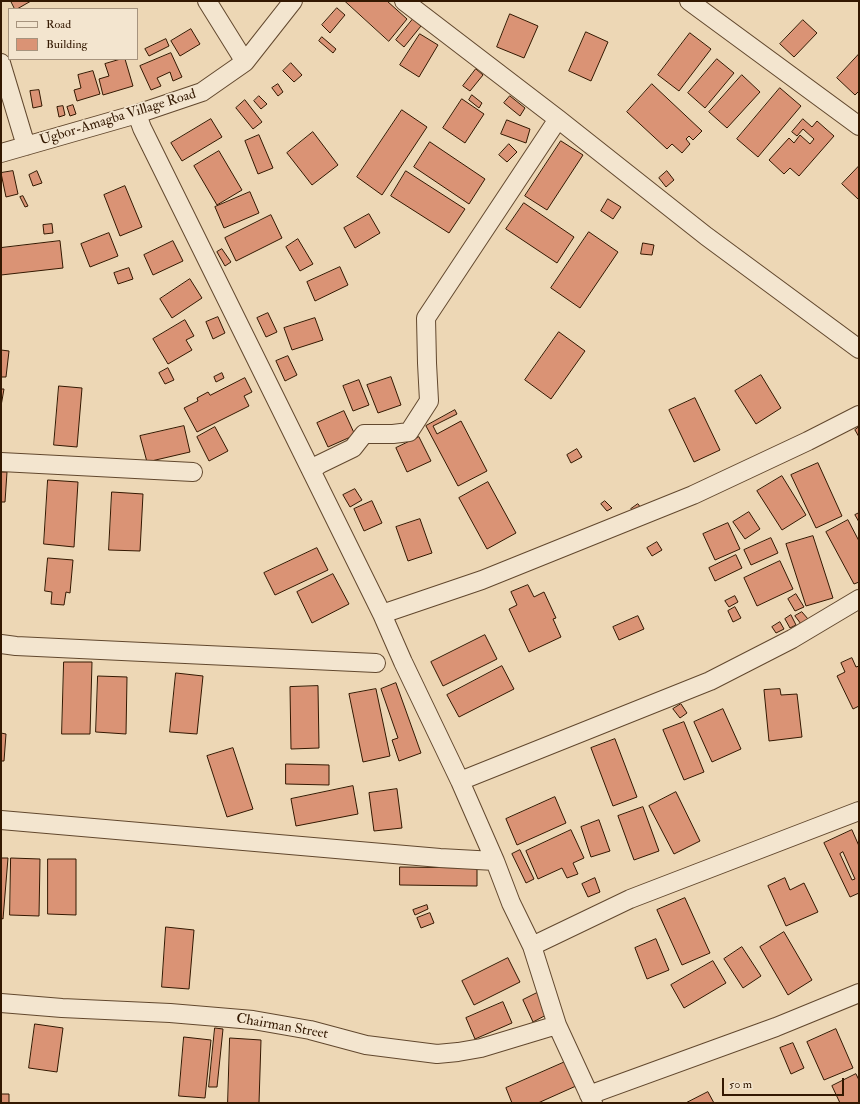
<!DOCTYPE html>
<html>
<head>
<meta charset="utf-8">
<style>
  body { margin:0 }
  #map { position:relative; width:860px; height:1104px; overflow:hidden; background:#edd7b5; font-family:"IM FELL Double Pica",serif }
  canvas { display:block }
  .frame { position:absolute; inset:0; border:2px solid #331801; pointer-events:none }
  .legend { position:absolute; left:8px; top:8px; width:130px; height:52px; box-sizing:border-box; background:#f3e5cf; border:1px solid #a6937d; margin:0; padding:5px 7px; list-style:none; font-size:12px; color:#331801 }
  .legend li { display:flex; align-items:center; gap:8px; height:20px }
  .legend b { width:20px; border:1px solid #a6937d }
  .scale { position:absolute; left:722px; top:1078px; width:122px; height:18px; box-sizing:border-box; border:2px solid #331801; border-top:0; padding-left:5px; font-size:12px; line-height:14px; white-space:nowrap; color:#331801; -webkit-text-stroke:3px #f3e5cf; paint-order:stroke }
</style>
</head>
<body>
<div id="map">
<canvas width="860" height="1104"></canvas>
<div class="frame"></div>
<ul class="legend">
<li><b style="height:5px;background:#f3e5cf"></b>Road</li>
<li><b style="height:11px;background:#da9375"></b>Building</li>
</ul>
<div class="scale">50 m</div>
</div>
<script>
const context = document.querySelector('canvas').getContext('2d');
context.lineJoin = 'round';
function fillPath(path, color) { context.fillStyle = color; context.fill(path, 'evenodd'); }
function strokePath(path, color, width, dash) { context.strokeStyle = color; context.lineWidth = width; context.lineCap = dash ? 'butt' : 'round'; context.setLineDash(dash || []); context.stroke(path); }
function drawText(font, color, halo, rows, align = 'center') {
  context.font = font + ' "IM FELL Double Pica",serif'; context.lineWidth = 3.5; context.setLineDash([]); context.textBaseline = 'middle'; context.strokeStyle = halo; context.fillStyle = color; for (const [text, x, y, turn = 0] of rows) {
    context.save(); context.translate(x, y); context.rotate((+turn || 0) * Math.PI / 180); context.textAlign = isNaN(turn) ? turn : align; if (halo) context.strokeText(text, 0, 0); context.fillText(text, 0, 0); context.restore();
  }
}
const building = new Path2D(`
  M11 1H31L17 9H15Z
  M345 1H387L407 19 389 41Z
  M337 8 345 15 330 33 322 25Z
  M510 14 538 26 524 58 497 47Z
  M413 19 421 26 404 47 396 40Z
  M803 20 817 33 794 57 780 44Z
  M191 29 200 44 180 56 171 41Z
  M586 32 608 42 591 81 569 71Z
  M690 33 711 49 679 91 658 75Z
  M420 34 438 45 419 77 400 65Z
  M322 37 336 49 333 53 319 41Z
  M166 39 169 46 149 56 145 49Z
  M171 53 182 77 173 81 170 72 157 78 161 86 151 90 140 66Z
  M859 54V91L855 95 837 78Z
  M121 59H125L133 86 103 95 99 79 109 76 105 64Z
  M717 59 734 73 705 108 688 93Z
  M291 63 302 75 294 82 283 71Z
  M476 69 483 75 470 91 463 86Z
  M93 71 100 94 77 101 74 90 81 88 78 75Z
  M742 75 760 92 727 128 709 112Z
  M278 84 283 92 278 96 272 88Z
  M652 84 702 131 693 140 689 136 686 139 690 144 682 153 672 144 667 149 627 112Z
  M780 88 801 106 758 157 737 139Z
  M39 90 42 106 33 108 30 91Z
  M472 95 482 103 479 108 469 100Z
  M259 96 267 104 261 109 254 101Z
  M510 96 525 108 520 116 504 103Z
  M462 99 484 114 465 143 443 128Z
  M245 100 262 122 253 129 236 108Z
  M73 105 76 114 70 116 67 107Z
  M63 106 65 115 59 117 57 107Z
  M402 110 427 127 382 195 357 177Z
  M211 119 222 137 182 161 171 143Z
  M803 119 812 127 817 121 834 136 799 176 790 168 784 174 769 160 789 138 794 143 800 135 810 144 814 139 803 129 797 136 792 132Z
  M507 120 530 129 526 143 501 134Z
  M313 132 338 165 312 185 287 153Z
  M259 135 273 168 258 174 245 141Z
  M561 141 583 155 547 210 525 196Z
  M430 142 485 179 469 204 414 167Z
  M509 144 517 152 507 162 499 155Z
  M219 151 242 190 217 205 194 166Z
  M859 166V198L858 199 842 184Z
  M13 171 18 194 6 197 1 173Z
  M37 171 42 183 33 186 29 175Z
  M406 171 465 209 449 233 391 196Z
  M667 171 674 180 666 187 659 178Z
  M125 186 142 227 120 236 104 195Z
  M250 192 259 213 224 228 215 207Z
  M23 196 28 206 25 207 20 197Z
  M608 199 621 207 613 219 601 211Z
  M524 203 574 237 557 263 506 229Z
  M369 214 380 233 355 248 344 228Z
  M271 215 282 238 236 261 225 238Z
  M52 224 53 233 44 234 43 225Z
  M589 232 618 252 580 308 551 288Z
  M109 233 118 256 90 267 81 244Z
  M298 239 313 264 300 271 286 247Z
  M60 241 63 268 1 275V248Z
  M173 241 183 261 153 275 144 255Z
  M643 243 654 245 652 255 641 254Z
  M222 249 231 262 225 266 217 252Z
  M340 267 348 285 315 301 307 282Z
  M129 268 133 279 118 284 114 273Z
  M190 279 202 298 172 318 160 299Z
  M268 313 277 332 266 337 257 318Z
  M218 317 225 333 213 339 206 322Z
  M315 318 323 340 292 350 284 328Z
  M185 320 194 336 186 340 192 350 168 364 153 339Z
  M559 332 585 351 551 399 525 380Z
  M1 350 9 351 6 377H1Z
  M288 356 297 375 285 381 276 361Z
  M168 368 174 380 165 384 159 373Z
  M222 373 224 378 216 382 214 377Z
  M761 375 781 408 756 424 735 391Z
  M391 377 401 405 378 413 367 385Z
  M245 378 252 392 244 396 249 406 197 432 184 408 198 401 197 398 208 392 210 395Z
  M359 380 369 405 353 411 343 386Z
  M59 386 82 388 77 447 54 445Z
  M1 389H4L1 406Z
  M695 398 720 450 694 462 669 410Z
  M455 410 457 414 433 426 437 434 461 421 487 471 458 486 426 426Z
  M344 411 355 435 328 447 317 423Z
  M184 426 190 452 147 462 140 436Z
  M215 427 228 451 209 461 197 437Z
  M859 427V437L855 430Z
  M419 437 431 461 407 472 396 448Z
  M577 449 582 457 571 463 567 455Z
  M818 463 842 516 816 528 791 475Z
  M1 472H7L5 502H1Z
  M782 476 806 515 782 530 757 491Z
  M48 480 78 482 74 547 44 544Z
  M488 482 516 533 487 549 459 498Z
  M355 489 362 500 350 507 343 495Z
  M112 492 143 494 140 551 109 550Z
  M372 501 382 523 364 531 354 509Z
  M605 501 612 508 607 511 601 504Z
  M638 504 641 508 634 513 631 509Z
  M749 512 760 529 745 539 733 522Z
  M859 513V522L855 515Z
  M420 519 432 553 408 561 396 527Z
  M848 520 859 541V582L854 584 826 532Z
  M728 523 740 549 715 560 703 534Z
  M813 536 833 598 806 606 786 544Z
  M771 538 778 553 751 565 744 550Z
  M657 542 662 550 652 556 647 548Z
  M317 548 328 570 275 595 264 573Z
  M736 555 742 568 715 581 709 568Z
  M48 558 73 560 70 593 66 592 64 605 51 604 52 592 45 591Z
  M780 561 793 589 757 606 744 578Z
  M333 574 349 604 312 623 297 592Z
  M528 585 534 597 544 592 556 618 553 619 561 637 529 652 509 609 517 605 511 592Z
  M796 594 804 607 795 611 788 599Z
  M735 596 738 602 729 607 725 601Z
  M735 607 741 618 733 622 728 611Z
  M802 612 808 619 801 624 795 616Z
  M791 615 796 625 790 628 785 619Z
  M638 616 644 629 619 640 613 627Z
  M780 622 784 629 776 633 772 627Z
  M485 635 497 659 443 686 431 662Z
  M852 658 856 667 859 666V706L853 709 837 676 845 672 841 663Z
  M64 662H92L90 734H62Z
  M502 666 514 689 459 717 447 695Z
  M176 673 203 676 197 734 170 732Z
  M98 676 127 677 126 734 96 732Z
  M396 683 421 753 399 761 392 740 398 738 381 689Z
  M318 686 319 748 291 749 290 687Z
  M376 689 390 756 363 762 349 694Z
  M780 689 781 695 797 694 802 737 769 741 764 690Z
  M681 704 687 713 680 718 673 709Z
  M723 709 741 749 712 762 694 722Z
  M684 722 704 772 684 780 663 730Z
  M1 733 6 734 4 761H1Z
  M615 739 637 797 613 806 591 748Z
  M233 748 253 809 227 817 207 756Z
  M286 764 329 765V785L286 784Z
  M353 786 358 814 296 826 291 799Z
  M397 789 402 828 374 831 369 793Z
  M676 792 700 841 674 854 649 806Z
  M555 797 566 823 517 845 506 819Z
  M643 807 659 851 634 860 618 816Z
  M599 820 610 851 591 857 581 827Z
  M571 830 584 858 573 863 578 874 567 878 562 868 538 879 526 851Z
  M852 830 859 846V893L850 897 824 843Z
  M520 850 534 879 526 883 512 854Z
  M843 852 855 879 852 880 840 854Z
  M1 858H8L3 919 1 918Z
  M11 858 40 859 39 916 10 915Z
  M48 859H76V915L48 914Z
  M400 867 477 868V886L400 885Z
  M595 878 600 892 588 897 582 884Z
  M785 878 790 890 804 883 818 912 786 926 768 886Z
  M685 898 710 953 682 965 657 910Z
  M427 905 428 909 415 915 413 910Z
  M430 913 434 923 421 928 417 918Z
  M166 927 194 930 189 989 162 987Z
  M784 932 812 980 788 995 760 947Z
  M656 939 669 970 647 979 635 948Z
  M742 947 761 976 743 988 724 959Z
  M508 958 520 982 474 1005 462 981Z
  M713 961 726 983 684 1008 671 985Z
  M539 992 550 1013 533 1022 523 1000Z
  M503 1002 512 1023 475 1039 466 1018Z
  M35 1024 63 1028 57 1072 29 1068Z
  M215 1028 223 1029 217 1087H209Z
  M836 1029 853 1068 824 1080 807 1042Z
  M184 1037 211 1040 205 1098 179 1096Z
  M230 1038 261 1040 259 1103H228Z
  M793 1043 804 1068 791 1074 780 1048Z
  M565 1062 576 1086 538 1103H512L506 1088Z
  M856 1074 859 1080V1103H840L832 1086Z
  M708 1092 714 1103H686Z
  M1 1094H9V1103H1Z`);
fillPath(building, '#da9375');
strokePath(building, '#331801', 1);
const minor = new Path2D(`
  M207 1 245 62
  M404 1 558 119 706 236 859 349
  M689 1 859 126
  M1 63 26 146
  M137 114 142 128 382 614 403 662 460 781 495 861 511 903 532 946 557 1025 593 1103
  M1 153 137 114 202 92 245 62 293 1
  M1 462 193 472
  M311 470 320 464 353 448 364 434H393L409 432 429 401 427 363 426 318 558 119
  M382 614 482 580 693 495 808 441 859 415
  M1 644 16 646 376 663
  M460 781 710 681 792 639 859 599
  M1 820 440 858 495 861
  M532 946 630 899 859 811
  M1 1003 62 1008 170 1013 253 1020 310 1030 366 1045 437 1054 458 1052 481 1048 557 1025
  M589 1095 776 1027 859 993`);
strokePath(minor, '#62482e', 20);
strokePath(minor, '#f3e5cf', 18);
drawText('14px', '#331801', '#f3e5cf', [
  ["Ugbor-Amagba Village Road",118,118,-17],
  ["Chairman Street",282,1027,10]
]);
</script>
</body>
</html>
